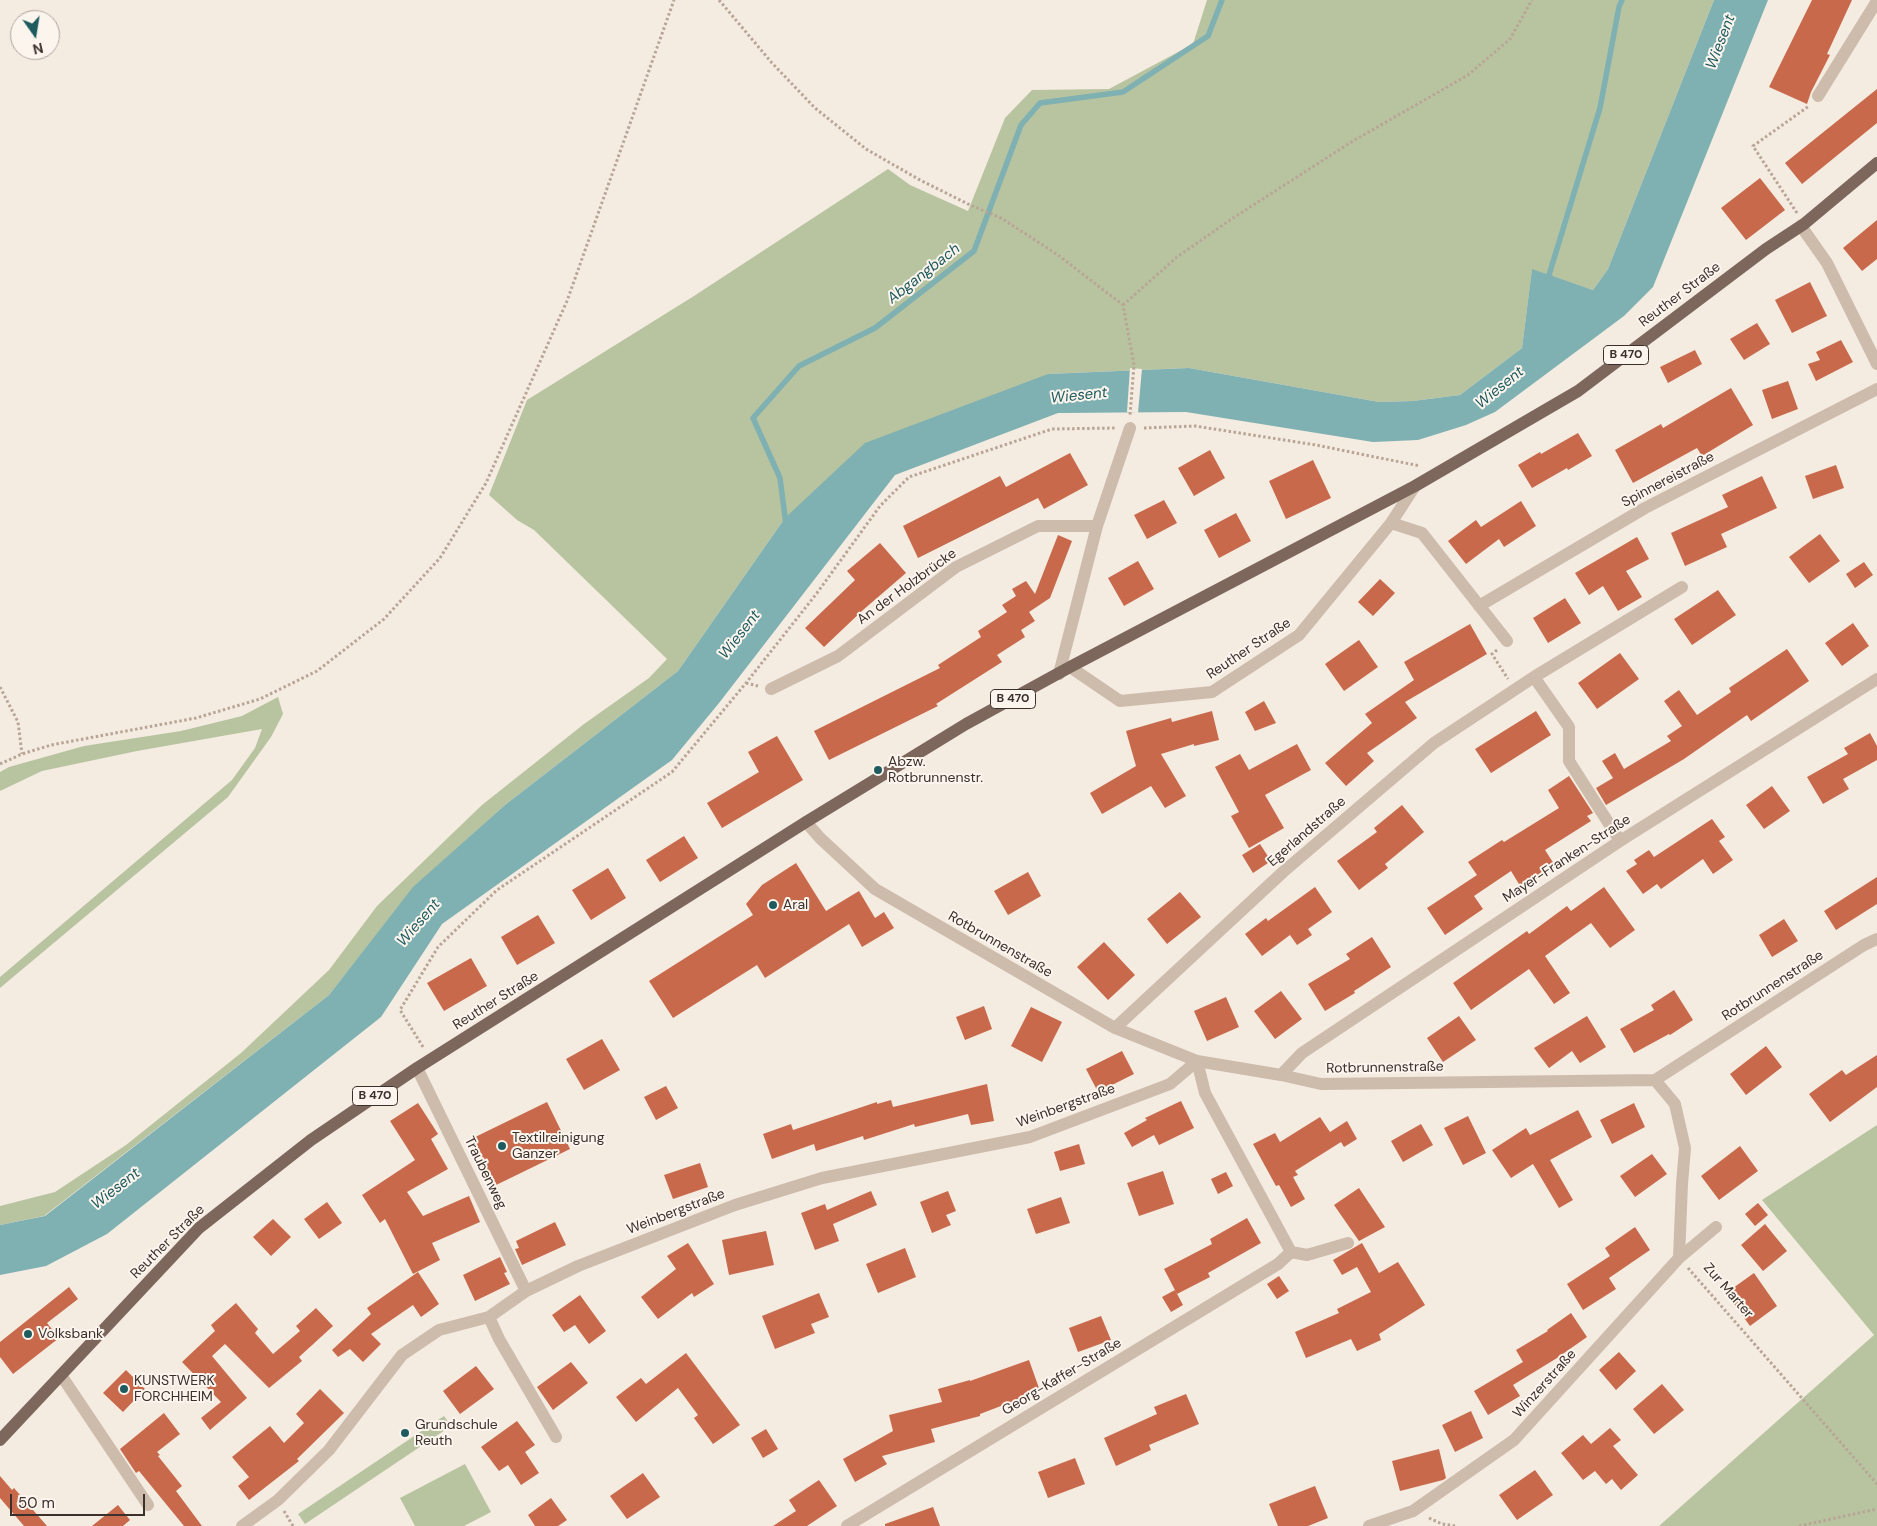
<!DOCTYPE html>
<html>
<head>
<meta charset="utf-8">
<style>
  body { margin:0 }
  #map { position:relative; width:1877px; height:1526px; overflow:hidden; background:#f4ebe1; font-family:"DM Sans",sans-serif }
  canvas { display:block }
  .north { position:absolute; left:10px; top:10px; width:50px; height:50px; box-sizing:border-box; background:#fbf5ee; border:1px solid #aea6a0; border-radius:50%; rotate:167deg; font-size:14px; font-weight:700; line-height:20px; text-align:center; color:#3b302b }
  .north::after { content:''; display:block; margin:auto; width:18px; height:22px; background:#1f5a5e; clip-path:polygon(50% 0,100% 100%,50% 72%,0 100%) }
  .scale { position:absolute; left:10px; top:1494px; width:135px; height:22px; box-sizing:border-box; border:2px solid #3b302b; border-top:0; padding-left:6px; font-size:15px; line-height:18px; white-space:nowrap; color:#3b302b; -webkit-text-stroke:4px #fbf5ee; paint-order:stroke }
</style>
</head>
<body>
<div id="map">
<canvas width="1877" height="1526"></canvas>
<div class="north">N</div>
<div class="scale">50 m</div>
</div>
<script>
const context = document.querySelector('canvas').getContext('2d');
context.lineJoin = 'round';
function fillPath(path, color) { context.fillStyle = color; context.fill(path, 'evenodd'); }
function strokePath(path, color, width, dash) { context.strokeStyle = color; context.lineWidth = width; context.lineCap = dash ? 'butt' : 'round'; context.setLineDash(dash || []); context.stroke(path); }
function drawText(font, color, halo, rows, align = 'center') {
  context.font = font + ' "DM Sans",sans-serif'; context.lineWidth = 4; context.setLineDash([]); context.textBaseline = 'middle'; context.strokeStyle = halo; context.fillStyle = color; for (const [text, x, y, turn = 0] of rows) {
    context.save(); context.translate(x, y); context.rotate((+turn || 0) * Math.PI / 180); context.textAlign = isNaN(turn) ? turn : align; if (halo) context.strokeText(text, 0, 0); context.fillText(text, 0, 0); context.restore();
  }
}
fillPath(new Path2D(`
  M1207 0H1714L1608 269 1593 290 1532 270 1522 348 1460 395 1413 401 1379 402 1189 368 1048 374 785 518 678 671 505 805 414 887 329 995 44 1216 0 1225V1206L55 1192 126 1145 241 1053 329 970 377 906 482 805 584 724 649 678 667 659 534 530 517 520 489 495 527 400 694 296 888 169 910 185 968 211 1005 118 1032 90 1109 89 1193 44Z
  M278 697 283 714 271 737 228 797 0 988V977L232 780 255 748 262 729 137 751 42 771 0 791V772L9 767 84 746 181 731 242 716Z
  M1877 1125V1526H1659L1874 1335 1762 1200Z
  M444 1416 451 1426 305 1524 298 1514Z
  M465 1464 491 1512 464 1526H415L400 1498Z`), '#b8c4a0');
fillPath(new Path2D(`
  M1714 0H1768L1653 287 1624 316 1495 412 1466 425 1418 440 1373 442 1186 412 1058 413 895 475 719 703 672 760 442 924 381 1017 107 1234 46 1266 0 1275V1225L45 1216 329 995 413 887 505 805 678 671 785 518 865 443 1048 374 1189 368 1379 402 1413 401 1460 395 1522 348 1532 269 1593 290 1608 269Z`), '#7fb0b2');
fillPath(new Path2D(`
  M1130 368 1142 369 1138 413 1127 412Z`), '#f4ebe1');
strokePath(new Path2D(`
  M1553 281 1549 275 1600 108 1619 7 1622 0
  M786 525 780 478 753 418 799 366 875 328 974 251 1021 125 1040 103 1123 92 1208 36 1222 0`), '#7fb0b2', 5.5);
fillPath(new Path2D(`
  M1812 0H1852L1827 54 1830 55 1811 92 1807 104 1769 87Z
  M1877 89V123L1802 184 1785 163Z
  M1760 178 1785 210 1746 240 1721 208Z
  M1877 220V259L1862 271 1843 248Z
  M1810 282 1827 316 1792 333 1775 300Z
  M1757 323 1770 344 1744 360 1730 339Z
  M1841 340 1853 362 1816 381 1808 364 1820 360 1816 352Z
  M1695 350 1702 364 1668 383 1660 367Z
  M1788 381 1798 409 1772 419 1762 390Z
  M1731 388 1753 425 1702 456 1697 448 1633 483 1615 450 1661 424 1663 428Z
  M1578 433 1592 456 1568 470 1567 468 1532 488 1518 465 1540 452 1541 454Z
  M1210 450 1225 478 1194 496 1178 468Z
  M1070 453 1088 485 1044 509 1038 498 918 558 903 526 1000 476 1006 487Z
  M1313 460 1331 498 1286 519 1269 481Z
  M1836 465 1844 488 1813 499 1805 476Z
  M1762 476 1777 508 1721 534 1727 547 1685 566 1671 533 1728 507 1722 495Z
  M1164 500 1177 523 1147 539 1134 515Z
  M1521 501 1536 526 1504 547 1499 539 1466 564 1448 541 1476 520 1481 527Z
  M1236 513 1251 541 1219 558 1204 530Z
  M1820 534 1840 561 1809 583 1789 557Z
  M1058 535 1072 541 1050 598 1029 612 1035 621 1021 630 1025 637 997 655 1002 662 936 704 938 706 829 760 814 731 940 668 938 665 981 637 978 631 1007 612 1002 605 1016 596 1012 589 1026 581 1035 594Z
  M1637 537 1649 559 1626 571 1642 597 1618 611 1603 586 1589 595 1575 573Z
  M880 543 906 573 863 610 824 647 805 628 855 580 847 571Z
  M1138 561 1154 589 1124 606 1108 578Z
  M1864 562 1873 575 1855 588 1846 574Z
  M1380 579 1395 593 1373 616 1358 602Z
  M1718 590 1736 615 1692 645 1674 619Z
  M1565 598 1581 623 1548 643 1533 618Z
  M1853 623 1869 646 1842 666 1825 643Z
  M1470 624 1487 654 1405 702 1417 718 1367 753 1374 761 1346 786 1325 763 1372 723 1365 714 1414 680 1404 662Z
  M1359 640 1378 667 1344 691 1325 664Z
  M1787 649 1809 681 1751 721 1747 715 1684 759 1606 805 1596 788 1613 778 1602 761 1615 753 1624 769 1671 741 1667 736 1682 726 1664 701 1679 690 1697 715 1731 692 1729 688Z
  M1620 653 1639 679 1597 709 1578 683Z
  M1264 701 1276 723 1255 731 1245 712Z
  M1212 711 1219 740 1194 746V744L1161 754 1186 796 1165 808 1151 786 1102 814 1090 793 1136 766 1126 731 1171 718 1172 722Z
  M1536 711 1551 735 1491 773 1475 749Z
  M1870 733 1877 746V760L1843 779 1849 789 1823 804 1807 777 1848 754 1844 748Z
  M777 736 803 780 722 828 707 803 759 772 748 752Z
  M1297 744 1311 770 1265 795 1284 828 1249 848 1231 816 1239 812 1215 767 1240 754 1249 770Z
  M1569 776 1593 813 1587 816 1591 821 1545 850 1556 867 1522 889 1511 871 1474 896 1483 909 1445 935 1427 908 1477 875 1468 862 1502 840 1504 842 1559 808 1548 790Z
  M1772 786 1790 811 1764 829 1746 805Z
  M1402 805 1424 832 1385 864 1388 868 1359 890 1337 861 1377 832 1374 828Z
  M1712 819 1725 837 1719 841 1733 860 1713 874 1703 859 1661 889 1657 884 1643 894 1626 871 1637 864 1634 860 1649 850 1654 857Z
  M684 836 698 858 660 882 646 860Z
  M1260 844 1271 861 1253 873 1242 855Z
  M796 863 826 911 859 891 875 918 884 912 894 928 862 947 849 924 765 978 757 965 673 1018 649 981 753 915 746 904 762 885Z
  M608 868 626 898 591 920 572 890Z
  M1028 872 1041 896 1008 915 994 891Z
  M1877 877V904L1836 930 1824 911Z
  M1315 887 1332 912 1308 929 1312 935 1297 945 1290 935 1262 956 1245 934 1266 918 1268 921Z
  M1604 887 1635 930 1610 948 1591 923 1545 956 1570 993 1554 1004 1529 969 1471 1010 1453 983 1527 931 1529 934 1567 906 1571 911Z
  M1180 892 1201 917 1167 944 1147 919Z
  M538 915 555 943 517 965 501 937Z
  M1784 919 1798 941 1772 957 1759 935Z
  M1372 937 1391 967 1354 991 1355 993 1325 1011 1308 984 1350 959 1346 954Z
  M1104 942 1135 975 1108 1000 1077 967Z
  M471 958 487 986 444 1011 427 983Z
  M1674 990 1693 1020 1670 1035 1669 1034 1634 1053 1620 1029 1654 1010 1651 1005Z
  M1281 991 1302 1019 1275 1039 1254 1011Z
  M1226 997 1239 1027 1207 1041 1194 1011Z
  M984 1006 992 1029 965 1040 956 1017Z
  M1031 1007 1062 1022 1042 1062 1011 1046Z
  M1459 1016 1476 1040 1443 1062 1427 1038Z
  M1587 1016 1606 1047 1580 1063 1572 1051 1549 1068 1534 1048Z
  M602 1039 620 1070 584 1090 566 1059Z
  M1766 1046 1782 1067 1746 1095 1730 1074Z
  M1122 1051 1134 1074 1098 1092 1086 1069Z
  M1877 1055V1087L1830 1122 1809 1094 1842 1070 1846 1075Z
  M987 1084 994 1121 971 1125 968 1114 915 1127 914 1124 864 1140 863 1136 816 1151 814 1144 772 1159 763 1134 791 1124 793 1130 877 1102V1104L891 1100 893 1107Z
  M666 1086 678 1108 656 1120 644 1097Z
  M1181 1101 1194 1128 1159 1145 1154 1135 1132 1147 1124 1133 1147 1120 1145 1118Z
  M547 1102 570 1149 492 1187 469 1140Z
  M418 1103 438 1134 431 1139 448 1169 407 1192 423 1216 469 1196 480 1222 432 1243 440 1260 413 1274 385 1219 380 1223 362 1195 415 1160 390 1121Z
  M1634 1103 1645 1127 1612 1144 1600 1120Z
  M1578 1110 1592 1137 1550 1160 1573 1200 1559 1208 1533 1164 1511 1178 1492 1150 1526 1128 1530 1135Z
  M1468 1116 1486 1153 1463 1165 1444 1128Z
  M1320 1117 1330 1132 1347 1121 1357 1139 1344 1147 1341 1142 1295 1171 1298 1175 1293 1177 1305 1199 1291 1207 1279 1185 1276 1186 1253 1144 1275 1133 1280 1142Z
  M1421 1124 1433 1145 1403 1162 1391 1141Z
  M1079 1144 1085 1164 1060 1171 1054 1152Z
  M1740 1146 1758 1171 1719 1200 1701 1176Z
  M1652 1154 1667 1174 1635 1197 1620 1176Z
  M700 1163 708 1187 673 1199 664 1175Z
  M1163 1171 1174 1204 1139 1216 1127 1183Z
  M1226 1172 1233 1186 1218 1194 1211 1179Z
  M1359 1188 1385 1227 1359 1241 1334 1205Z
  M871 1191 877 1205 833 1224 839 1241 815 1250 801 1213 825 1204 827 1210Z
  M948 1191 956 1211 946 1215 951 1225 932 1233 920 1202Z
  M1061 1197 1070 1223 1036 1234 1027 1209Z
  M327 1202 342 1223 319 1239 304 1219Z
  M1758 1203 1768 1215 1755 1226 1745 1214Z
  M1247 1218 1261 1243 1208 1273 1210 1277 1177 1294 1164 1269 1212 1244 1210 1239Z
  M273 1219 291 1237 271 1256 253 1237Z
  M555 1222 566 1245 522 1265 515 1249 519 1248 516 1241Z
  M1765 1224 1787 1251 1763 1271 1741 1245Z
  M1635 1227 1650 1250 1609 1278 1616 1289 1583 1310 1567 1284 1610 1256 1605 1248Z
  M766 1231 774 1265 729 1275 722 1240Z
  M688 1243 714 1284 694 1297 692 1293 658 1319 641 1297 676 1269 667 1256Z
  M1362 1243 1379 1273 1398 1262 1425 1305 1379 1334 1381 1340 1357 1351 1351 1339 1306 1358 1295 1332 1339 1313 1337 1309 1371 1292 1357 1267 1342 1275 1333 1260Z
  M905 1248 916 1277 878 1293 866 1264Z
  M500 1257 507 1272 504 1273 510 1284 475 1301 463 1275Z
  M418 1272 439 1304 421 1317 413 1305 371 1334 381 1344 363 1362 350 1349 338 1357 332 1350 371 1314 367 1308Z
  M1754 1273 1777 1306 1750 1326 1726 1293Z
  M1279 1276 1289 1291 1277 1299 1267 1284Z
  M69 1287 78 1299 47 1323 59 1338 13 1374 0 1357V1342Z
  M1175 1290 1183 1305 1171 1312 1162 1297Z
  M819 1293 829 1317 811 1324 815 1333 775 1349 762 1316Z
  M580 1295 606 1331 589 1344 575 1325 564 1332 552 1315Z
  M236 1303 258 1329 255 1333 273 1354 300 1331 296 1326 316 1308 333 1326 299 1357 302 1361 269 1388 225 1344 212 1356 247 1398 210 1430 201 1418 221 1402 182 1362 215 1331 211 1325Z
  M1571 1313 1587 1337 1557 1358 1513 1385 1520 1396 1488 1415 1474 1391 1523 1362 1516 1350 1548 1331 1547 1330Z
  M1101 1316 1111 1340 1078 1352 1069 1328Z
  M1619 1352 1636 1371 1616 1390 1599 1370Z
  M686 1353 740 1425 713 1444 694 1418 698 1415 678 1388 636 1422 616 1397 641 1378 646 1384Z
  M1029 1360 1040 1391 980 1414V1416L931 1429 935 1442 882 1456 887 1464 855 1482 843 1459 893 1431 889 1415 942 1402 938 1389 970 1380V1381Z
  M571 1362 588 1383 553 1410 537 1387Z
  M476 1366 494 1389 460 1414 443 1391Z
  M126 1370 145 1389 123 1412 103 1393Z
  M1662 1384 1684 1410 1654 1434 1633 1409Z
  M320 1389 344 1413 297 1459 299 1461 249 1500 238 1486 249 1477 232 1457 270 1426 284 1443 304 1423 296 1414Z
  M1186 1394 1199 1424 1149 1445 1151 1450 1116 1466 1104 1438 1157 1414 1154 1407Z
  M1471 1411 1483 1438 1455 1452 1442 1425Z
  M164 1413 180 1434 157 1452 160 1455 158 1456 182 1486 176 1491 202 1526H184L139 1471 136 1473 120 1449Z
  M517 1421 535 1445 525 1452 539 1473 521 1485 508 1465 499 1471 481 1447Z
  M1610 1428 1621 1440 1613 1446 1638 1475 1621 1490 1612 1479 1606 1484 1595 1471 1583 1480 1561 1453 1583 1435 1591 1444Z
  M766 1429 778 1449 763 1458 751 1438Z
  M1439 1449 1446 1478 1443 1480 1400 1491 1392 1461Z
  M1075 1458 1085 1484 1048 1498 1038 1472Z
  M1535 1470 1553 1495 1517 1520 1499 1495Z
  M643 1473 660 1497 627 1519 610 1496Z
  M0 1476 12 1490 14 1488 47 1526H24L0 1498Z
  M819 1480 837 1506 807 1526H773L796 1511 789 1500Z
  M1315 1486 1328 1518 1308 1526H1278L1269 1504Z
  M551 1498 567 1520 558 1526H535L528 1515Z
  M118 1505 130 1520 123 1526H92Z
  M933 1507 940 1526H885V1524Z`), '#c8694b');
strokePath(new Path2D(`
  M719 0 772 63 815 108 866 149 920 180 970 205 1001 218 1058 255 1123 305 1134 365 1130 415
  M1797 213 1753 146 1809 106
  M1123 305 1177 257 1233 218 1353 141 1468 75 1510 39 1532 0
  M1144 428 1195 426 1316 445 1420 466
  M1497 650 1492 654 1508 679
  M746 683 758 686
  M0 687 18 722 22 754
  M0 764 22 754 51 745 196 718 260 699 317 671 384 619 440 558 486 483 567 301 674 0
  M423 1047 400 1010 438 947 497 890 672 772 746 683 817 593 880 506 909 477 1052 429 1116 428
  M1688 1268 1877 1484
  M284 1511 293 1526
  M1429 1518 1442 1524 1456 1526
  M1799 1526 1877 1509`), '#b9a596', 3, [2.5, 2.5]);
strokePath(new Path2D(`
  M1818 96 1877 1
  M1801 226 1827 263 1877 364
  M1391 523 1422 533 1507 641
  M1479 606 1645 508 1877 389
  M1070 667 1120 701 1212 692 1299 635 1391 523 1415 486
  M1059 674 1097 526 1130 428
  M1534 677 1569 727V761L1620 841
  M771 689 838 656 956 567 1038 526H1097
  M806 822 820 838 875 889 1115 1028 1197 1061 1281 1075 1321 1084 1655 1080 1864 945 1877 939
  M1115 1028 1283 872 1434 743 1534 677 1682 587
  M417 1068 526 1291
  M1281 1075 1302 1053 1620 841 1877 679
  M1655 1080 1675 1104 1685 1148 1682 1184 1679 1258
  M1291 1252 1307 1255 1348 1243
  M489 1317 499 1339 556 1437
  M61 1375 148 1505
  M242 1526 278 1500 329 1450 402 1355 439 1330 489 1317 526 1291 578 1266 735 1205 822 1178 1030 1137 1170 1084 1197 1061 1205 1093 1291 1252 1278 1264 847 1526
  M1369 1526 1413 1511 1514 1440 1679 1258 1716 1227`), '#cdbbac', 12);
strokePath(new Path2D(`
  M0 1440 199 1228 311 1140 417 1068 806 822 966 724 1070 667 1415 486 1578 391 1766 249 1804 224 1877 163`), '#7d675c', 12);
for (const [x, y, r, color] of [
  [878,770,5,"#1f5a5e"],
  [773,905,5,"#1f5a5e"],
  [502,1146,5,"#1f5a5e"],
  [28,1334,5,"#1f5a5e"],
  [124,1389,5,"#1f5a5e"],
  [405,1433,5,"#1f5a5e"]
]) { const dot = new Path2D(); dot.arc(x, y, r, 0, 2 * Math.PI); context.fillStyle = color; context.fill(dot); strokePath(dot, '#fbf5ee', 2); }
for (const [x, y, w] of [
  [1626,355,45],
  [1013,699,45],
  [375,1096,45]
]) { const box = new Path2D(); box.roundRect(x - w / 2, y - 9.5, w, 19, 4); context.fillStyle = '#fbf5ee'; context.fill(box); strokePath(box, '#3b302b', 1); }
drawText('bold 12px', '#3b302b', null, [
  ["B 470",1626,355],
  ["B 470",1013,699],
  ["B 470",375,1096]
]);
drawText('14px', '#3b302b', '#fbf5ee', [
  ["Reuther Straße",1680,295,-37],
  ["Spinnereistraße",1668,480,-28],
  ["An der Holzbrücke",907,587,-36],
  ["Reuther Straße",1249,649,-34],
  ["Egerlandstraße",1307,832,-41],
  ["Mayer-Franken-Straße",1567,859,-33],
  ["Rotbrunnenstraße",1000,945,30],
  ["Rotbrunnenstraße",1773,986,-33],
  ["Reuther Straße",496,1001,-32],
  ["Rotbrunnenstraße",1385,1068,-1],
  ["Weinbergstraße",1066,1106,-20],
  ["Traubenweg",485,1173,64],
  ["Weinbergstraße",676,1212,-21],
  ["Reuther Straße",168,1242,-45],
  ["Zur Marter",1728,1291,49],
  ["Georg-Kaffer-Straße",1062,1377,-31],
  ["Winzerstraße",1545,1384,-48]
]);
drawText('14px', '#3b302b', '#fbf5ee', [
  ["Abzw.",888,762],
  ["Rotbrunnenstr.",888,778],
  ["Aral",783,905],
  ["Textilreinigung",512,1138],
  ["Ganzer",512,1154],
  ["Volksbank",38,1334],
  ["KUNSTWERK",134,1381],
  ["FORCHHEIM",134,1397],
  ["Grundschule",415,1425],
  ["Reuth",415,1441]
], 'left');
drawText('italic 15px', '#1f5a5e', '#fbf5ee', [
  ["Wiesent",1721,42,-69],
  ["Abgangbach",924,274,-38],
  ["Wiesent",1500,388,-39],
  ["Wiesent",1079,396,-6],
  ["Wiesent",740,635,-52],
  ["Wiesent",419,923,-49],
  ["Wiesent",116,1189,-38]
]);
</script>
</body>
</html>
